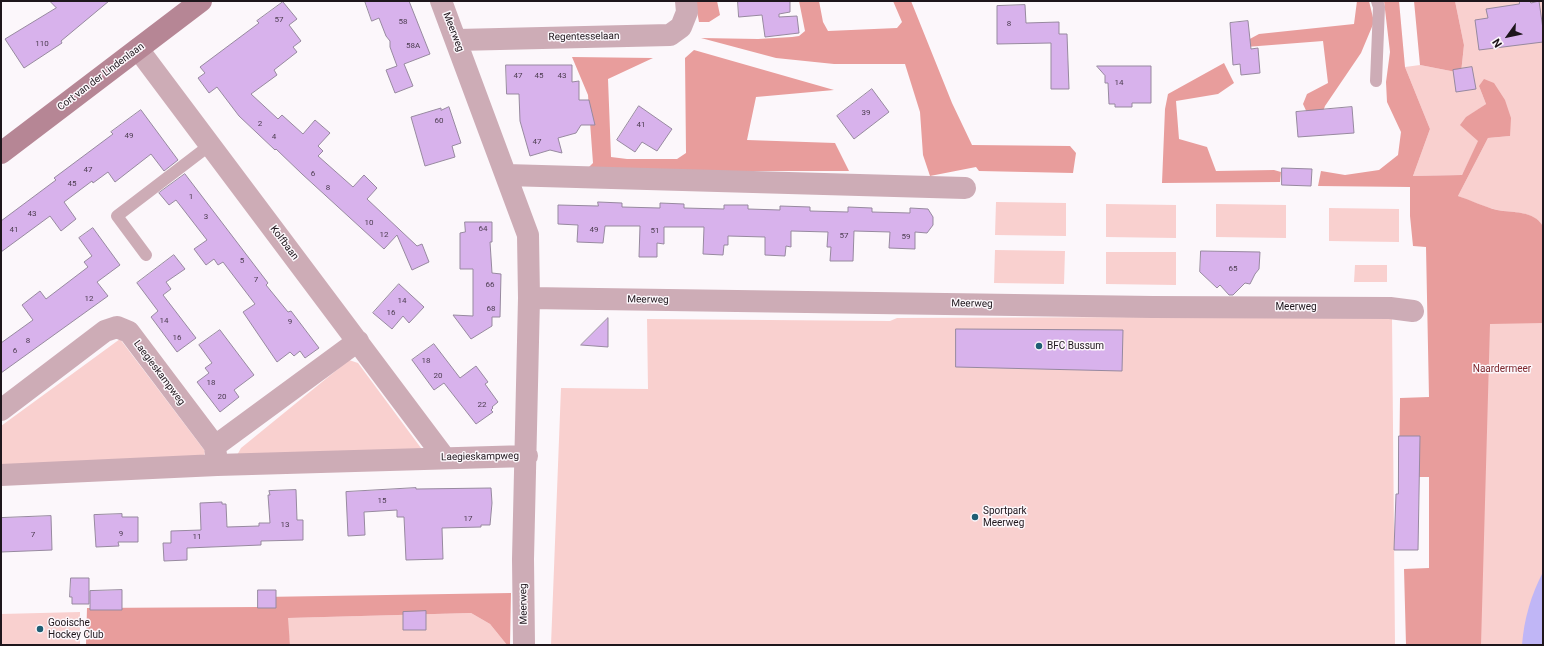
<!DOCTYPE html>
<html>
<head>
<meta charset="utf-8">
<style>
  body { margin:0 }
  #map { position:relative; width:1544px; height:646px; overflow:hidden; background:#fcf7fb; font-family:Roboto,sans-serif }
  canvas { display:block }
  .frame { position:absolute; inset:0; border:2px solid #1e161c; pointer-events:none }
  .north { position:absolute; left:1488px; top:16px; width:40px; height:40px; -webkit-text-stroke:3px #fcf7fb; paint-order:stroke; rotate:237deg; font-size:11px; font-weight:700; line-height:16px; text-align:center; color:#1e161c }
  .north::after { content:''; display:block; margin:auto; width:14px; height:18px; background:#1e161c; clip-path:polygon(50% 0,100% 100%,50% 72%,0 100%) }
</style>
</head>
<body>
<div id="map">
<canvas width="1544" height="646"></canvas>
<div class="frame"></div>
<div class="north">N</div>
</div>
<script>
const context = document.querySelector('canvas').getContext('2d');
context.lineJoin = 'round';
function fillPath(path, color) { context.fillStyle = color; context.fill(path, 'evenodd'); }
function strokePath(path, color, width, dash) { context.strokeStyle = color; context.lineWidth = width; context.lineCap = dash ? 'butt' : 'round'; context.setLineDash(dash || []); context.stroke(path); }
function drawText(font, color, halo, rows, align = 'center') {
  context.font = font + ' Roboto,sans-serif'; context.lineWidth = 3; context.setLineDash([]); context.textBaseline = 'middle'; context.strokeStyle = halo; context.fillStyle = color; for (const [text, x, y, turn = 0] of rows) {
    context.save(); context.translate(x, y); context.rotate((+turn || 0) * Math.PI / 180); context.textAlign = isNaN(turn) ? turn : align; if (halo) context.strokeText(text, 0, 0); context.fillText(text, 0, 0); context.restore();
  }
}
fillPath(new Path2D(`
  M1455 1H1543V226C1532 210 1513 213 1497 210 1484 207 1471 201 1458 196L1488 138 1510 136 1479 86 1486 104 1467 117 1479 141 1462 175 1413 176 1430 129 1405 67 1420 65 1461 73 1464 45Z
  M996 202 1066 203V236L995 235Z
  M1106 204 1176 205V238L1106 237Z
  M1216 204 1286 205V238L1216 237Z
  M1329 208 1399 209V242L1329 241Z
  M995 250 1065 251 1064 284 994 283Z
  M1106 252H1176V285L1106 284Z
  M1355 265H1387V282H1354Z
  M1163 317 1392 318 1395 645H551L561 388 648 389 647 319 890 321 897 318Z
  M1460 318H1543V645H1465Z
  M120 339 205 451 204 457 1 476V426Z
  M349 360 358 363 421 448 420 453 236 457 241 448Z
  M80 612V645H1V614Z
  M471 613 490 624 507 645H290L287 618Z`), '#f9d0cf');
fillPath(new Path2D(`
  M695 1H717L720 15 709 22H699Z
  M799 1H819L823 22 828 31 897 28 902 22 893 1H911L952 103 972 145 1070 146 1076 153 1073 173 979 171 976 167 930 176 923 155 920 112 905 64H834L776 58 701 38 758 39 792 37 799 36 805 31Z
  M1357 1H1369L1374 22 1361 53 1325 106 1320 120 1309 117 1303 104 1307 94 1328 83 1323 41 1233 48 1259 34 1354 24Z
  M1384 1H1399L1405 67 1430 129 1413 176 1462 175 1478 141 1460 125 1466 117 1486 104 1479 86 1484 79 1494 83 1505 100 1511 118 1510 136 1488 138 1458 196C1471 200 1484 207 1497 210 1513 213 1533 210 1543 226V323L1490 324 1481 645H1406L1404 569 1429 568V477H1399L1400 398 1429 397 1426 247 1413 246 1410 216V187L1318 186 1321 171 1345 175 1379 170 1398 155 1401 132 1387 102 1386 82 1390 52Z
  M1414 1H1455L1464 45 1461 73 1420 65Z
  M694 50 834 90 756 97 747 140 835 143 849 171H585L593 163 588 95 572 57 653 58 608 79 611 157 627 159H677L686 153 685 58Z
  M1224 63 1234 83 1218 94 1176 101 1179 139 1207 147 1216 171 1274 170 1281 172 1280 182 1162 183 1165 109 1168 94Z
  M511 593 510 645H507L490 624 471 613 288 618 290 645H86L87 608 259 607 262 597Z`), '#e89d9c');
fillPath(new Path2D(`
  M1543 572V645H1522C1524 619 1531 595 1543 572Z`), '#c0b6f6');
const building = new Path2D(`
  M50 1H109L61 41 62 43 24 68 5 39 56 8Z
  M365 1H409L430 54 404 64 413 86 395 93 386 70 397 66 390 47V41L386 36 379 18 372 21Z
  M738 1H790V12L779 14V17L797 16 799 33 765 37 762 15 739 17Z
  M1520 1H1529L1531 3 1539 1 1543 29V42L1479 50 1475 20 1488 18 1486 9 1519 4Z
  M283 2 297 19 289 25 301 41 293 47 297 52 274 70 277 75 251 94 278 119 282 115 303 134 315 120 330 133 318 146 323 151 318 156 353 187 364 175 377 188 367 199 417 246 422 244 429 262 412 270 397 235 384 249 302 174 276 149 275 150 239 116 217 87 209 93 198 78 205 73 200 67 259 23 257 21Z
  M1025 5 1026 23 1059 22V34H1067L1069 89H1051V43L997 44V6Z
  M1248 21 1251 49 1258 48 1260 73 1241 75 1240 64 1233 65 1230 23Z
  M506 65H572V82L579 81V100H589L595 125H581L576 133 558 138 562 153 550 150 530 156 520 121 519 94H507Z
  M1097 66H1151V103H1132V107H1115V104H1109L1108 83H1105V76Z
  M1472 67 1476 89 1456 92 1453 70Z
  M872 89 889 112 854 139 837 116Z
  M639 106 672 129 657 151 642 142 635 152 617 140Z
  M449 107 461 143 452 146 455 157 425 166 411 117 441 108V110Z
  M1352 107 1354 133 1298 137 1296 112Z
  M141 110 178 160 164 171 151 154 115 182 108 172 93 183 92 181 64 202 76 219 61 231 50 216 1 252V221L56 180 54 178 113 134 111 132Z
  M1282 168 1312 169 1311 186 1282 185Z
  M185 174 268 283 266 285 288 312 291 311 319 348 305 358 300 351 294 356 290 352 277 362 243 312 255 304 223 262 218 265 214 259 206 265 194 249 207 240 176 200 169 205 159 193Z
  M598 202 622 203V207L660 208V203L684 204V208L724 209V205H748V209L780 210V206L810 207V211L848 212V207L872 208V212L910 213V208L928 209 933 217V225L927 233 915 232V249L889 248 890 232 854 231 853 261H830L831 247H827L828 232 791 231V247L786 246 785 256 765 255V237L728 236V245H724L723 255 703 254 704 227H664V244L657 243V257H639L640 226H605L603 243 577 242 578 225 558 224V205L598 206Z
  M465 222H492V242H490L492 273 501 274 500 317H492V326L471 339 453 315 473 316V269H460V233L465 232Z
  M93 228 120 265 97 282 108 296 1 373V343L33 320 22 305 40 291 46 299 88 267 84 262 92 256 79 238Z
  M1201 251 1260 252 1259 269 1255 274 1250 284 1245 283 1233 295H1229L1220 285 1217 288 1200 272Z
  M174 255 185 269 166 282 171 289 163 295 196 338 177 352 151 317 158 311 137 283Z
  M399 284 424 307 409 323 403 316 392 329 373 313Z
  M608 318V347L581 345Z
  M956 329 1123 330 1122 371 956 367Z
  M220 330 254 375 234 390 239 397 220 412 197 382 209 373 205 368 212 363 199 345Z
  M434 344 460 378 476 366 488 382 485 384 498 402 492 407 493 408 491 410 493 412 476 424 444 383 434 390 412 360Z
  M1399 436H1420L1418 550H1394L1396 494H1398Z
  M416 488V489L491 488 492 503 490 525H481V527L442 528 443 559 406 560 404 517H397V510L364 512 365 535 348 536 346 492Z
  M296 490 297 520H303V540L261 541V545L187 548V560L164 561 163 543H171V531L201 530 200 503 222 502V504H226L227 527 259 526V523H270L268 495H270L269 491Z
  M122 514V517H138V542H118L119 546 96 547 94 515Z
  M51 516 52 550 1 552V518Z
  M71 578H89V604H72V597H70Z
  M122 590V610H90V591Z
  M258 590H276V608H258Z
  M426 611V630H403V612Z`);
fillPath(building, '#d8b2ec');
strokePath(building, '#97899f', 1);
strokePath(new Path2D(`
  M1376 81 1379 7 1377 1
  M146 255 117 216 210 145`), '#cdacb6', 12);
strokePath(new Path2D(`
  M441 1 528 235 529 298 523 559 524 645
  M457 40 670 35 681 27 687 12 686 1
  M138 49 444 457
  M506 175 965 188
  M529 298 1153 307 1390 308 1413 311
  M1 410 105 331 117 327 129 332 215 446 217 465
  M215 446 358 341
  M1 475 217 465 527 456`), '#cdacb6', 22);
strokePath(new Path2D(`
  M1 153 201 1`), '#b68695', 22);
for (const [x, y, r, color] of [
  [1039,346,4,"#1f5e74"],
  [975,517,4,"#1f5e74"],
  [40,629,4,"#1f5e74"]
]) { const dot = new Path2D(); dot.arc(x, y, r, 0, 2 * Math.PI); context.fillStyle = color; context.fill(dot); strokePath(dot, '#fcf7fb', 1.5); }
drawText('8px', '#4c3d50', null, [
  ["57",279,20],
  ["58",403,22],
  ["8",1009,24],
  ["110",42,44],
  ["58A",413,46],
  ["47",518,76],
  ["45",539,76],
  ["43",562,76],
  ["14",1119,83],
  ["39",866,113],
  ["60",439,121],
  ["2",260,124],
  ["41",641,125],
  ["49",129,136],
  ["4",274,137],
  ["47",537,142],
  ["47",88,170],
  ["6",313,174],
  ["45",72,184],
  ["8",328,188],
  ["1",191,197],
  ["43",32,214],
  ["3",206,217],
  ["10",369,223],
  ["64",483,229],
  ["41",14,230],
  ["49",594,230],
  ["51",655,231],
  ["12",384,235],
  ["57",844,236],
  ["59",906,237],
  ["5",242,261],
  ["65",1233,269],
  ["7",256,280],
  ["66",490,285],
  ["12",89,299],
  ["14",402,301],
  ["68",491,309],
  ["16",391,313],
  ["14",164,321],
  ["9",290,322],
  ["16",177,338],
  ["8",28,341],
  ["6",15,351],
  ["18",426,361],
  ["20",438,376],
  ["18",211,383],
  ["20",222,397],
  ["22",482,405],
  ["15",382,501],
  ["17",468,519],
  ["13",285,525],
  ["9",121,534],
  ["7",33,535],
  ["11",197,537]
]);
drawText('10px', '#1e161c', '#fcf7fb', [
  ["Meerweg",453,32,69],
  ["Regentesselaan",584,37,-1],
  ["Cort van der Lindenlaan",101,77,-37],
  ["Kolfbaan",284,243,53],
  ["Meerweg",648,300,1],
  ["Meerweg",972,304,1],
  ["Meerweg",1296,307],
  ["Laegieskampweg",159,373,53],
  ["Laegieskampweg",480,457,-1],
  ["Meerweg",524,604,-91]
]);
drawText('10px', '#1e161c', '#fcf7fb', [
  ["BFC Bussum",1047,346],
  ["Sportpark",983,511],
  ["Meerweg",983,523],
  ["Gooische",48,623],
  ["Hockey Club",48,635]
], 'left');
drawText('10px', '#7e272d', '#fcf7fb', [
  ["Naardermeer",1502,369]
]);
</script>
</body>
</html>
